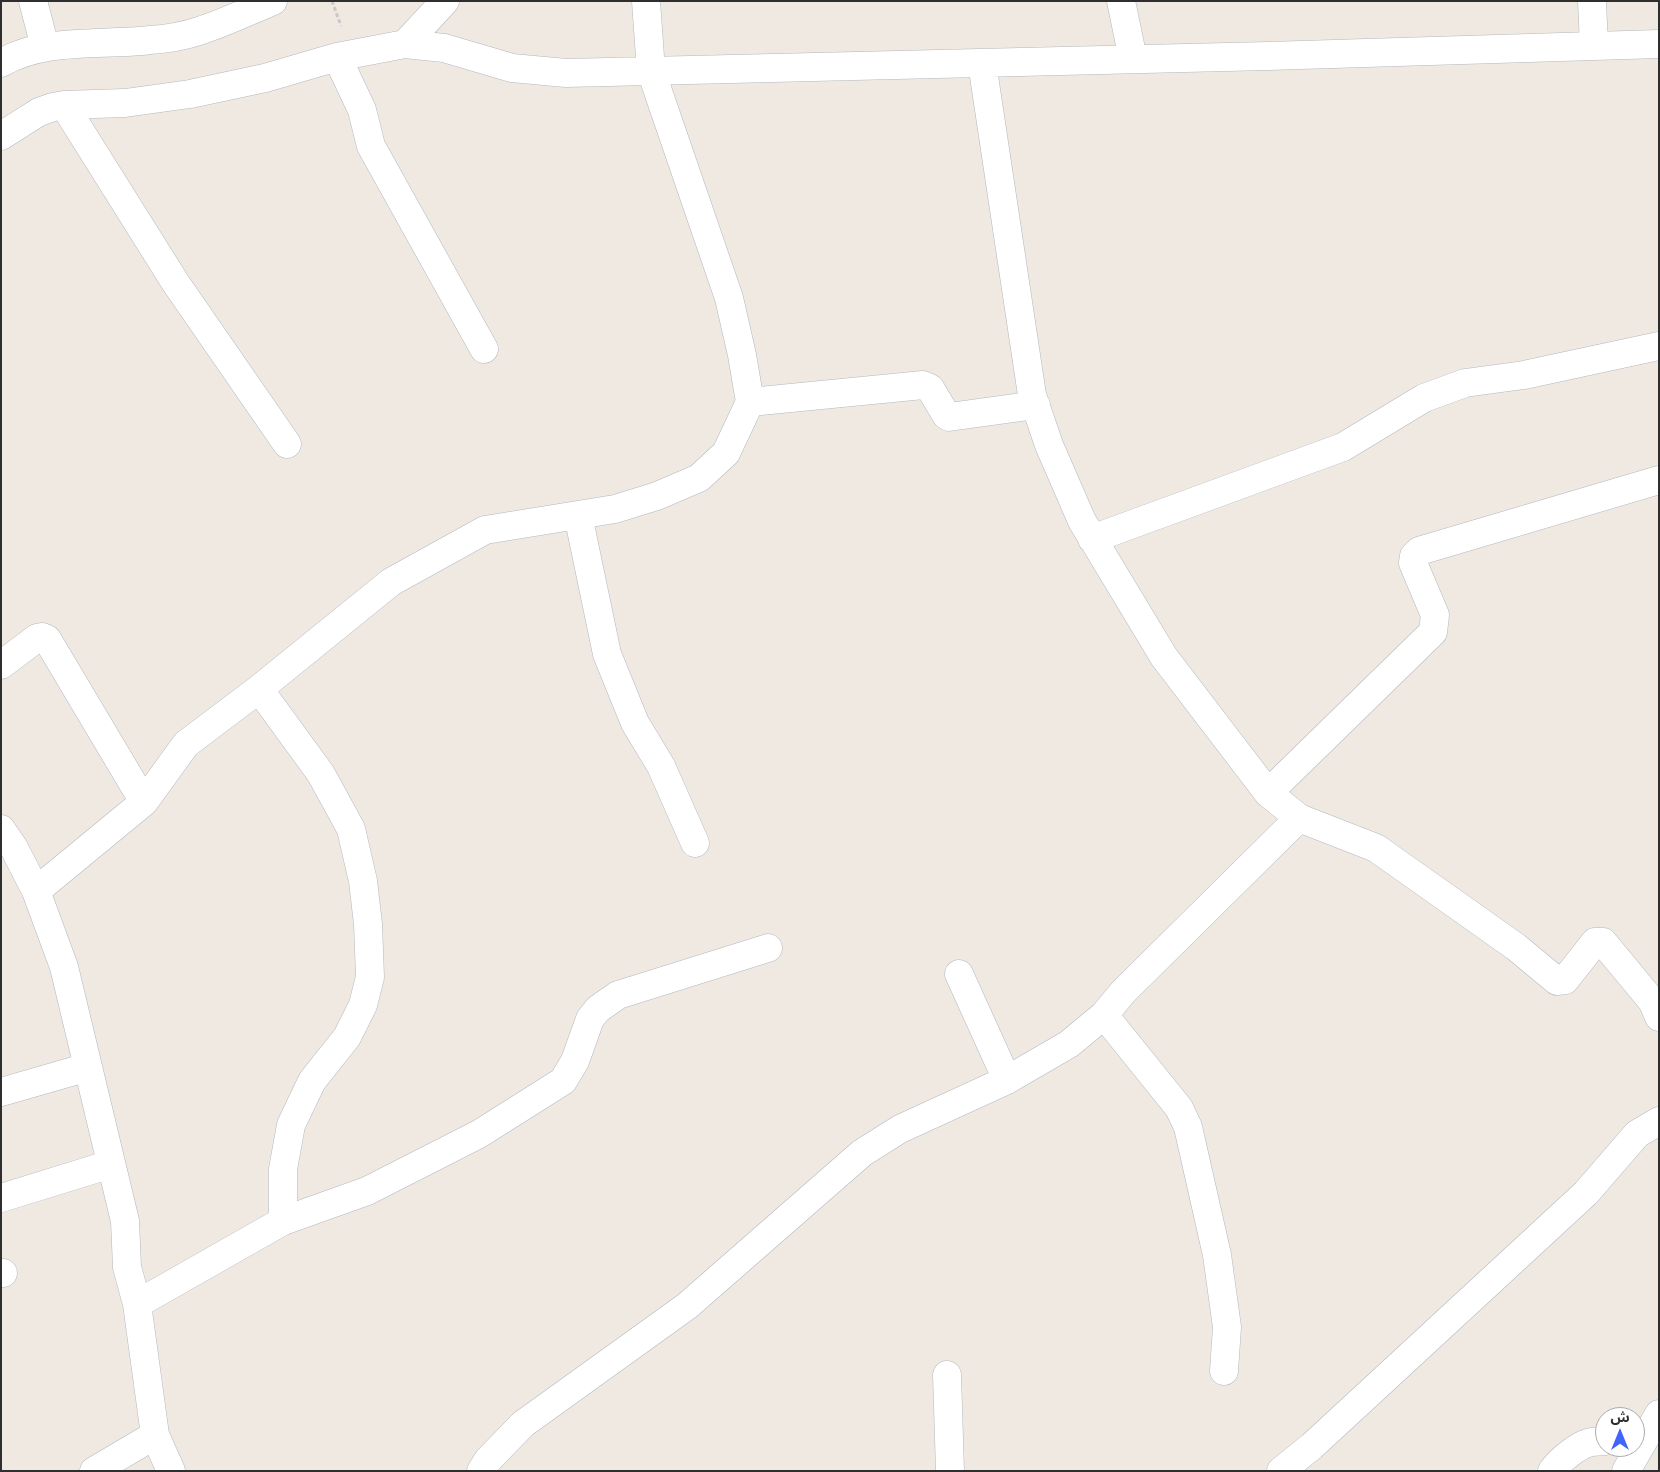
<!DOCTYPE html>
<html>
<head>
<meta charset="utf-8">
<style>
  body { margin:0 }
  #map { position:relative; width:1660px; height:1472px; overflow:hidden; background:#efe9e1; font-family:"Sofia Sans Condensed","Noto Sans Arabic",sans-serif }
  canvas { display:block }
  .frame { position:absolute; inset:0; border:2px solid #2e2e2e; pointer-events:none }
  .north { position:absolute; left:1595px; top:1407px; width:50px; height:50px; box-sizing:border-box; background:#fff; border:1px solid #ababab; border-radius:50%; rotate:0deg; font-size:14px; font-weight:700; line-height:20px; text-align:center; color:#2e2e2e }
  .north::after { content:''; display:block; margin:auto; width:18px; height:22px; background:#4264fb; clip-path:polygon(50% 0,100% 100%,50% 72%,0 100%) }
</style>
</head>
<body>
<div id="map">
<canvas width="1660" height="1472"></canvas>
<div class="frame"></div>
<div class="north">ش</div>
</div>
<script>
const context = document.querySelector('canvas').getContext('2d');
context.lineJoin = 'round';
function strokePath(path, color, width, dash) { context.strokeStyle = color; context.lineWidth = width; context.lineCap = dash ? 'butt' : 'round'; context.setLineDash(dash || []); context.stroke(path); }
const minor = new Path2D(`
  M33 1 45 47
  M1121 1 1133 59
  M1592 1 1594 46
  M405 44 445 1
  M337 57 362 110 371 146 484 349
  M1 63C46 37 101 46 150 40 166 39 184 36 199 31 224 23 249 11 273 1
  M982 63 1032 395 1049 445 1082 521 1164 657 1268 793 1299 818 1376 848 1516 947 1557 981 1565 980 1595 942H1603L1652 1001 1659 1017
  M64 105 175 282 287 444
  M1 136 39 112 53 107 64 105 125 103 190 94 265 78 337 57 405 44 444 48 512 68 566 73 1268 56 1659 44
  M750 402 923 385 930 388 946 415 949 417 1036 405
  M578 515 607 654 635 723 661 766 695 843
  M1092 539 1343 447 1424 398 1465 383 1524 375 1659 346
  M1 665 37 638 42 637 47 639 144 802
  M259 689 321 774 351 829 363 881 368 924 370 977 363 1005 347 1037 312 1081 291 1125 283 1169V1221
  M1268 793 1433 632 1435 615 1413 563 1414 556 1419 551 1659 480
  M1 829 14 848 36 891 64 967 125 1221 127 1267 137 1304 155 1435
  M36 891 144 802 186 744 259 689 391 582 485 530 615 509 657 496 699 478 726 453 750 402 742 355 729 298 651 71 646 1
  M959 974 1007 1080
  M1104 1015 1179 1108 1188 1127 1217 1255 1227 1327 1224 1371
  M1 1092 88 1067
  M1 1198 111 1164
  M1 1273H3
  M137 1304 283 1221 367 1191 479 1134 563 1081 575 1061 590 1019 598 1009 618 995 768 948
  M947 1375 950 1471
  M94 1471 155 1435 171 1471
  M481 1471 488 1460 523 1424 687 1306 862 1153 900 1129 1007 1080 1069 1044 1104 1015 1123 992 1299 818
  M1281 1471 1312 1446 1586 1193 1637 1134 1659 1121
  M1552 1471C1559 1461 1577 1446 1588 1443 1593 1441 1600 1442 1605 1441
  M1626 1471 1659 1414`);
strokePath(minor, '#b4b7c1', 29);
strokePath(new Path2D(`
  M332 1 341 26`), '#c9c9c9', 3, [4, 2.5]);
strokePath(minor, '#fff', 28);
</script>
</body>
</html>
